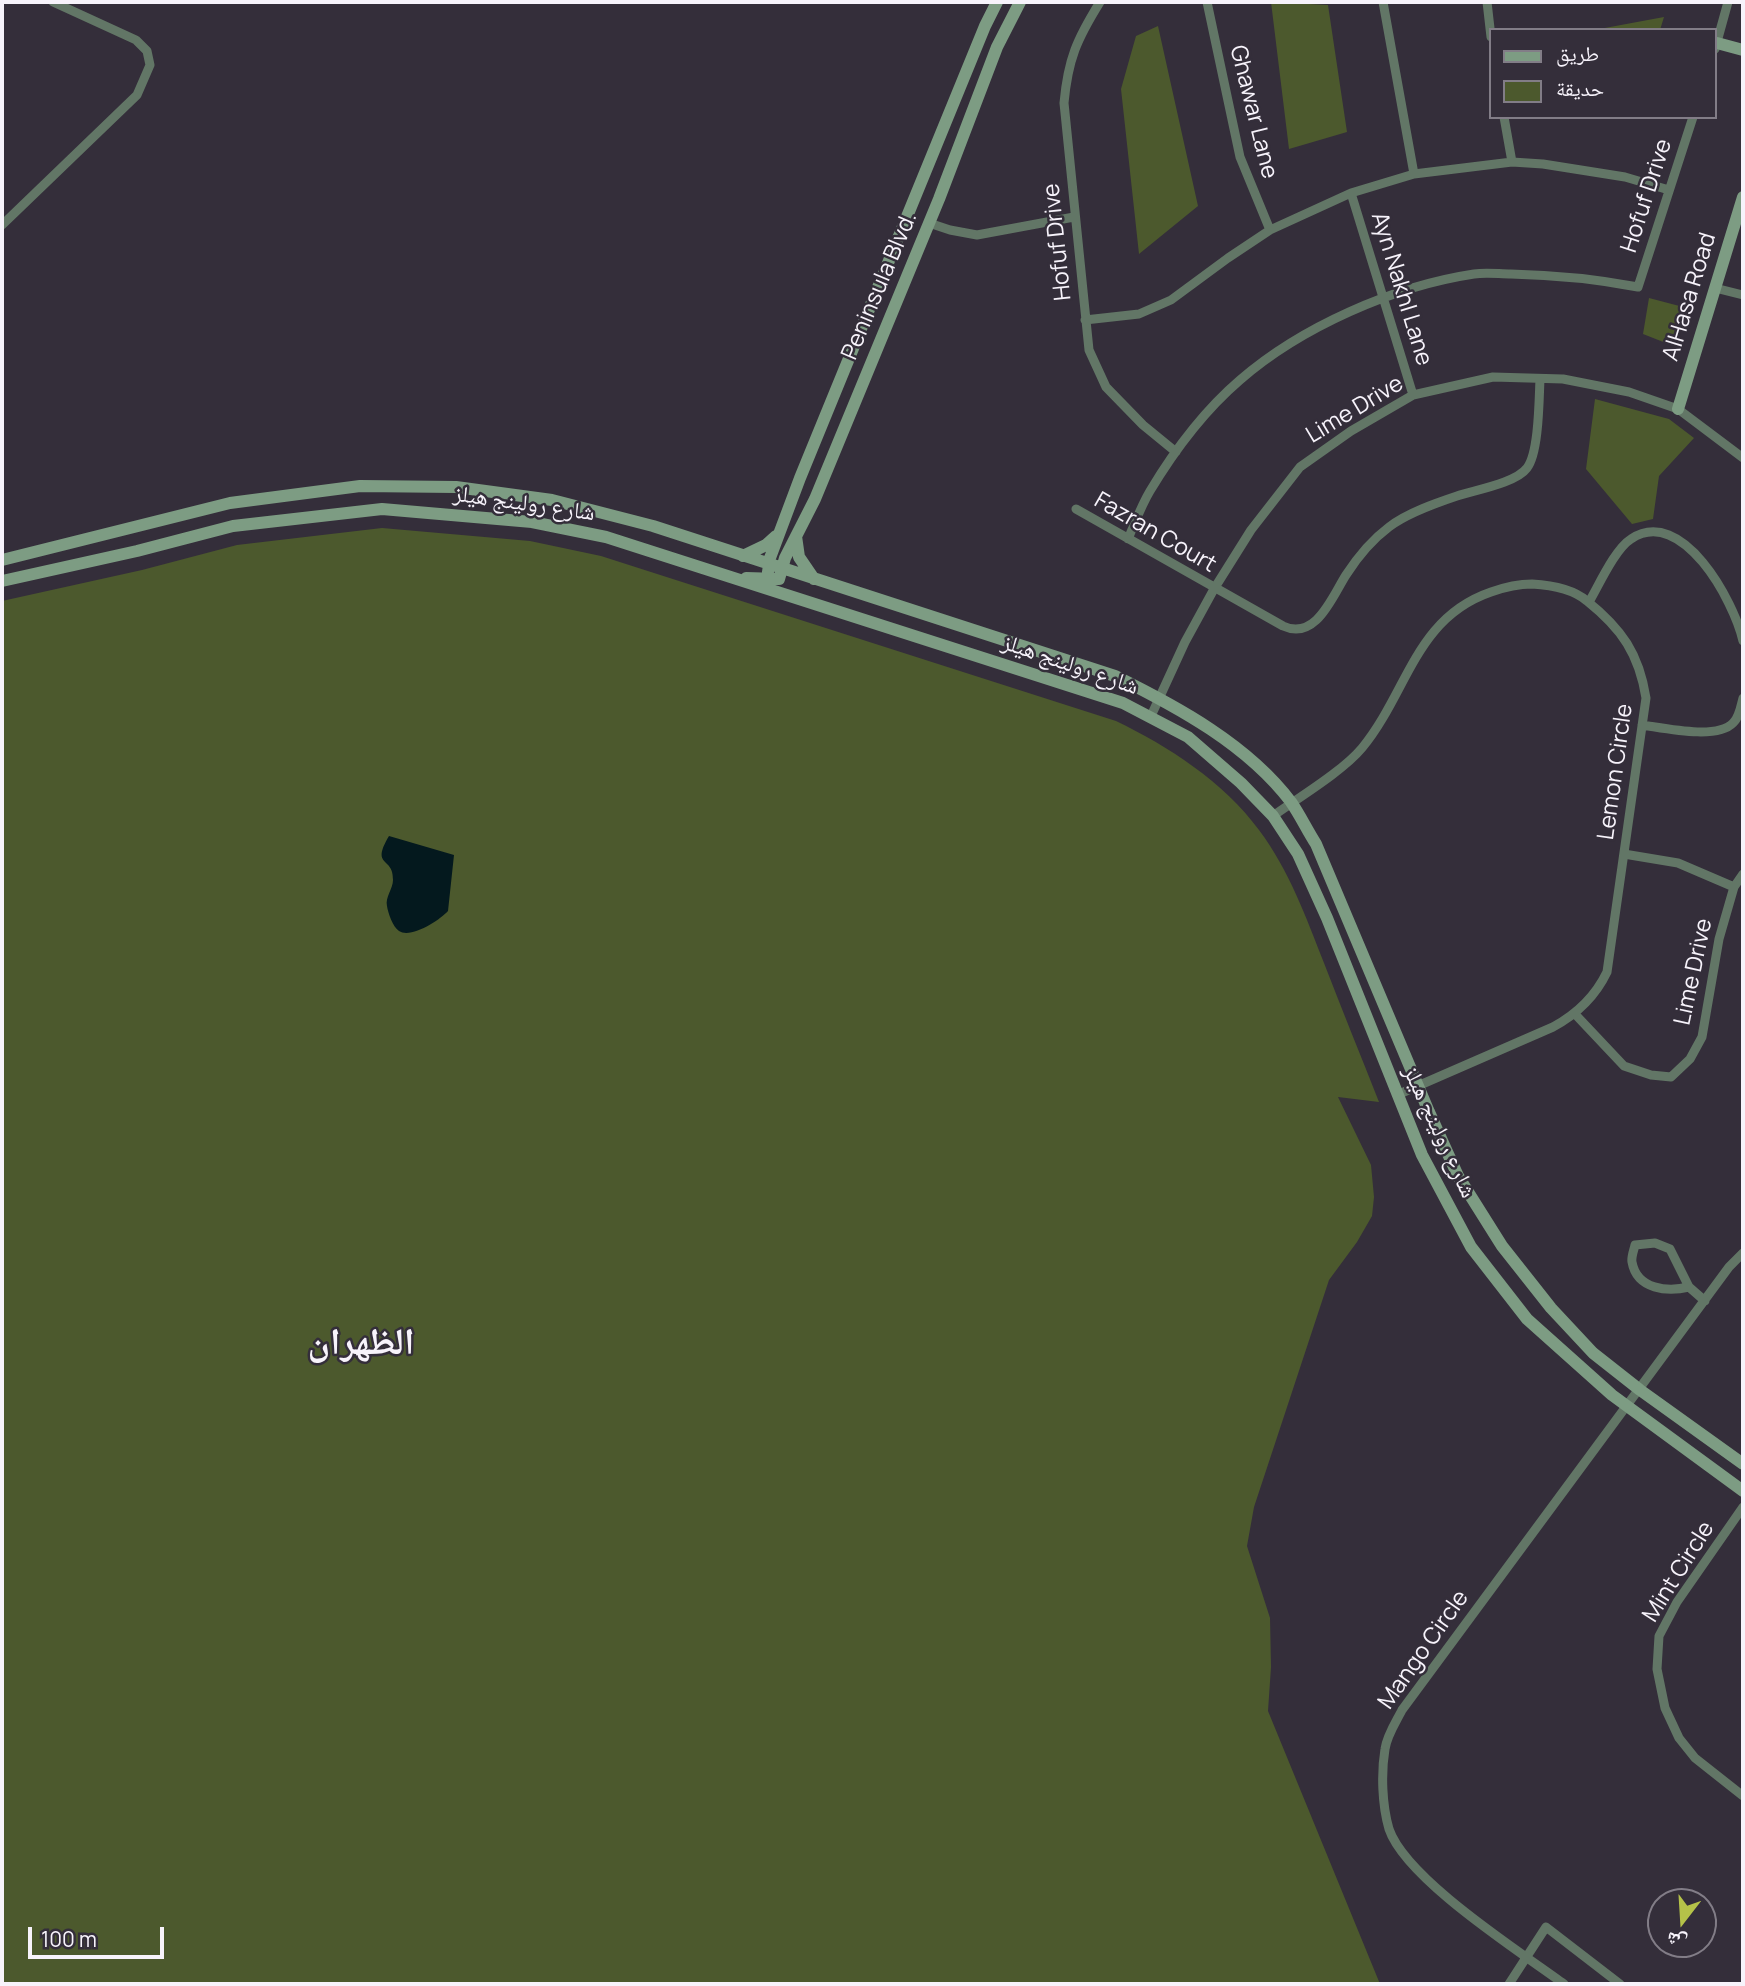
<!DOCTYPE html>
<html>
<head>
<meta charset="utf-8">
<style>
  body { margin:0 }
  #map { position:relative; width:1745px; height:1986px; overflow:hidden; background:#342e3a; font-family:Manrope,"Noto Naskh Arabic",sans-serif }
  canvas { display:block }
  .frame { position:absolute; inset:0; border:4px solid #f7f3fb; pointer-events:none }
  .legend { position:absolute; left:1489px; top:28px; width:228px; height:91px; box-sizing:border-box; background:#342e3a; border:2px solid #827d87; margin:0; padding:9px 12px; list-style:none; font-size:21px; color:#f7f3fb }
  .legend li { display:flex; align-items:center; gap:14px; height:35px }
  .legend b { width:35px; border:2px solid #827d87 }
  .north { position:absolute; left:1647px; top:1888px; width:70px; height:70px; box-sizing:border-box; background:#342e3a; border:2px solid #827d87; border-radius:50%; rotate:197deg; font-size:19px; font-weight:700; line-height:28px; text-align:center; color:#f7f3fb }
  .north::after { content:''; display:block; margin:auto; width:24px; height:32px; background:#b5c249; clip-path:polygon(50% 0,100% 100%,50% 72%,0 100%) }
  .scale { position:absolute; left:28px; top:1927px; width:136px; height:32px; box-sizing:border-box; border:4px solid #f7f3fb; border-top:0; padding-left:9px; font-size:21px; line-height:24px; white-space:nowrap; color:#f7f3fb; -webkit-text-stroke:5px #342e3a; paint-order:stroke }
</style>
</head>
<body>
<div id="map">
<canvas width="1745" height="1986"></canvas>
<div class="frame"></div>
<ul class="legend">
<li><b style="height:9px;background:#7d9c83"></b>طريق</li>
<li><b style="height:19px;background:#4c592d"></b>حديقة</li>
</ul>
<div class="north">ش</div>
<div class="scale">100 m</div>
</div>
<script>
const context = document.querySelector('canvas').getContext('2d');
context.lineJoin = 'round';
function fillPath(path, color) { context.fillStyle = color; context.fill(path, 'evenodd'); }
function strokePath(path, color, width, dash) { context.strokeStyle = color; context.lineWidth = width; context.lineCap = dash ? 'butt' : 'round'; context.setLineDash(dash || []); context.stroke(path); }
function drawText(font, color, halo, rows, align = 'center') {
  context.font = font + ' Manrope,"Noto Naskh Arabic",sans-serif'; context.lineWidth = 5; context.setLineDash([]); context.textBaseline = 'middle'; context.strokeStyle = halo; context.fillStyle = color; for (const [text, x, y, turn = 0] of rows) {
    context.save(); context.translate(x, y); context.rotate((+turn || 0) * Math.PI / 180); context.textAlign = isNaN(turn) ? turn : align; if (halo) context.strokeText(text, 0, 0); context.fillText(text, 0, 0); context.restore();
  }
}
fillPath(new Path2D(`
  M1271 2 1328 5 1347 132 1289 149Z
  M1664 17 1660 30H1594Z
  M1158 26 1198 206 1139 254 1121 89 1136 36Z
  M1649 298 1687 308 1671 345 1643 334Z
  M1595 399 1669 419 1694 438 1659 476 1653 519 1632 524 1586 469Z
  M382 528 530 541 601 556 1116 721C1168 746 1224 782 1259 830 1289 870 1306 917 1324 963 1342 1010 1361 1056 1379 1102L1338 1097 1371 1165 1374 1197 1372 1216 1357 1242 1329 1280 1254 1507 1247 1546 1270 1618 1271 1667 1268 1711 1380 1984H2V601L142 570 237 545Z`), '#4c592d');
fillPath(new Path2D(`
  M389 836 454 855 448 911C440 920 411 939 399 931 393 927 388 913 387 906 385 897 393 889 393 880 394 856 370 868 389 836Z`), '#04191e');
strokePath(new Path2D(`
  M1100 2C1077 39 1068 59 1064 103L1089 350 1106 387 1143 425 1176 452
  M1207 2 1240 157 1270 230
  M1383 2 1414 174
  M1487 2 1491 37
  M1715 49 1728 2
  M1504 117 1512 162
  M1351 193 1413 395
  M929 223 950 230 977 235 1074 217
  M2 225 137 95 150 65 147 51 136 40 53 2
  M1715 288 1743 295
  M1085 320 1139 314 1171 300 1228 258 1270 230 1351 193 1414 174 1512 162 1543 164 1625 177 1669 190
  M1076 509 1283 626C1316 641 1332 597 1346 575 1357 558 1373 539 1389 527 1407 513 1436 503 1457 496 1475 490 1516 483 1527 468 1539 453 1539 399 1540 379
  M1128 539C1135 523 1141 506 1150 491 1174 451 1205 410 1240 380 1301 327 1394 286 1474 274 1486 272 1499 274 1511 274 1554 275 1596 279 1638 287L1693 117
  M1589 602C1599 585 1615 549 1631 539 1682 505 1734 601 1743 641
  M1151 716 1185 642 1214 589 1251 530 1300 467 1351 431 1413 395 1493 377 1563 379 1629 392 1678 409 1743 458
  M1642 725C1664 728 1717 740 1733 723 1739 718 1741 706 1743 698
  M1273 816C1298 798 1343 771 1362 748 1408 692 1415 618 1491 592 1505 587 1516 584 1532 584 1550 585 1573 589 1587 601 1622 629 1639 654 1646 698L1607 972C1595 997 1577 1014 1553 1027L1397 1095
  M1624 854 1678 863 1734 887
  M1574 1013 1624 1066 1651 1075 1671 1077 1690 1059 1702 1037 1719 939 1734 887 1743 874
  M1689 1287C1668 1292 1637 1290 1632 1262 1631 1257 1634 1250 1635 1245L1655 1243 1670 1249 1689 1287 1705 1301
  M1743 1507 1677 1602 1659 1636 1657 1669 1665 1708 1679 1738 1695 1758 1743 1796
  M1509 1984 1546 1927 1620 1984
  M1564 1984C1519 1951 1406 1879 1389 1829 1382 1805 1381 1773 1385 1749 1387 1735 1396 1722 1402 1710L1729 1267 1743 1253`), '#627666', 9);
strokePath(new Path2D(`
  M1717 43 1743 50
  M1678 409 1743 197
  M796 536 799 557 814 579
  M743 556 766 545 776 536
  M2 560 230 503 360 486 456 487 552 500 653 526 1115 676C1178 707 1248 745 1291 802 1300 815 1307 830 1316 844L1429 1112 1458 1176 1502 1246 1551 1308 1593 1353 1640 1390 1743 1464
  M768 572 770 558 800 478 985 26 997 2
  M746 578 779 579 785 558 815 499 939 199 997 47 1020 2
  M2 581 137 551 233 526 382 509 532 522 606 537 1123 703 1188 737 1241 783 1273 816 1298 854 1327 918 1422 1155 1471 1247 1527 1319 1612 1395 1743 1491`), '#7d9c83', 12);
drawText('23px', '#f7f3fb', '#342e3a', [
  ["Ghawar Lane",1253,112,76],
  ["Hofuf Drive",1647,196,-72],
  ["Hofuf Drive",1058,242,-96],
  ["Peninsula Blvd.",880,286,-67],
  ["Ayn Nakhl Lane",1401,289,73],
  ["AlHasa Road",1690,297,-73],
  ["Lime Drive",1355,410,-31],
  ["شارع رولينج هيلز",524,504,8],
  ["Fazran Court",1155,533,30],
  ["شارع رولينج هيلز",1070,665,19],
  ["Lemon Circle",1616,772,-82],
  ["Lime Drive",1694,972,-78],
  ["شارع رولينج هيلز",1439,1132,65],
  ["Mint Circle",1679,1572,-58],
  ["Mango Circle",1424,1650,-55]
]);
drawText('bold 37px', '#f7f3fb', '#342e3a', [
  ["الظهران",361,1344]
]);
</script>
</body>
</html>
